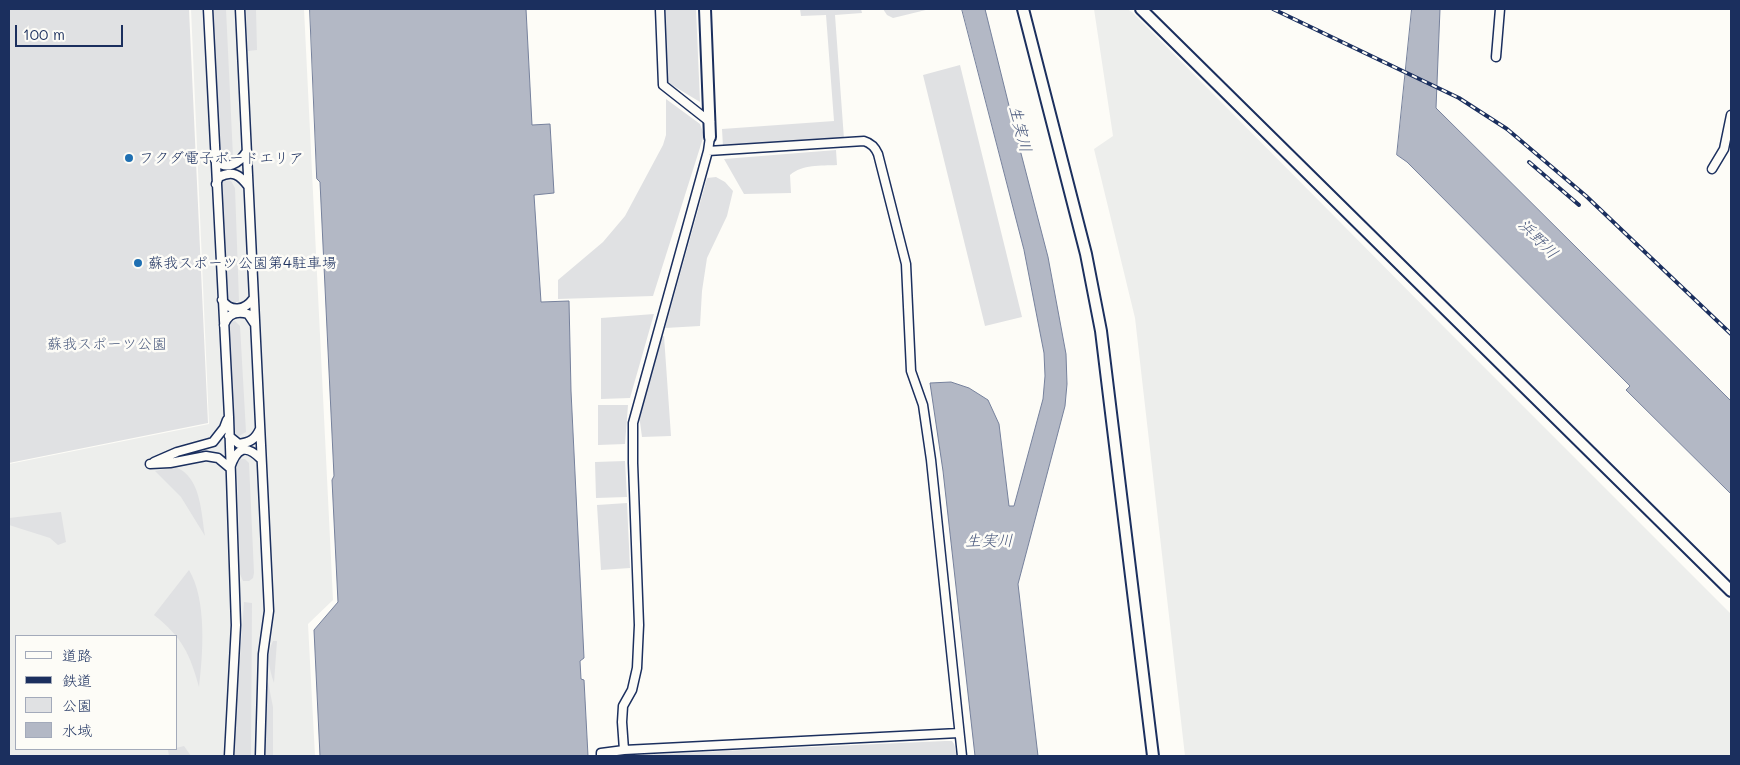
<!DOCTYPE html>
<html>
<head>
<meta charset="utf-8">
<style>
  body { margin:0 }
  #map { position:relative; width:1740px; height:765px; overflow:hidden; background:#fdfcf7; font-family:Mali,"Klee One",sans-serif }
  canvas { display:block }
  .frame { position:absolute; inset:0; border:10px solid #1b2f5e; pointer-events:none }
  .legend { position:absolute; left:15px; top:635px; width:162px; height:115px; box-sizing:border-box; background:#fdfcf7; border:1px solid #a3aaba; margin:0; padding:6px 9px; list-style:none; font-size:15px; color:#1b2f5e }
  .legend li { display:flex; align-items:center; gap:10px; height:25px }
  .legend b { width:25px; border:1px solid #a3aaba }
  .scale { position:absolute; left:15px; top:25px; width:108px; height:22px; box-sizing:border-box; border:2px solid #1b2f5e; border-top:0; padding-left:6px; font-size:15px; line-height:18px; white-space:nowrap; color:#1b2f5e; -webkit-text-stroke:4px #fdfcf7; paint-order:stroke }
</style>
</head>
<body>
<div id="map">
<canvas width="1740" height="765"></canvas>
<div class="frame"></div>
<ul class="legend">
<li><b style="height:6px;background:#fdfcf7"></b>道路</li>
<li><b style="height:6px;background:#1b2f5e"></b>鉄道</li>
<li><b style="height:14px;background:#e0e1e3"></b>公園</li>
<li><b style="height:14px;background:#b3b8c5"></b>水域</li>
</ul>
<div class="scale">100 m</div>
</div>
<script>
const context = document.querySelector('canvas').getContext('2d');
context.lineJoin = 'round';
function fillPath(path, color) { context.fillStyle = color; context.fill(path, 'evenodd'); }
function strokePath(path, color, width, dash) { context.strokeStyle = color; context.lineWidth = width; context.lineCap = dash ? 'butt' : 'round'; context.setLineDash(dash || []); context.stroke(path); }
function drawText(font, color, halo, rows, align = 'center') {
  context.font = font + ' Mali,"Klee One",sans-serif'; context.lineWidth = 5; context.setLineDash([]); context.textBaseline = 'middle'; context.strokeStyle = halo; context.fillStyle = color; for (const [text, x, y, turn = 0] of rows) {
    context.save(); context.translate(x, y); context.rotate((+turn || 0) * Math.PI / 180); context.textAlign = isNaN(turn) ? turn : align; if (halo) context.strokeText(text, 0, 0); context.fillText(text, 0, 0); context.restore();
  }
}
fillPath(new Path2D(`
  M191 9H304L333 600 308 624 315 756H9V464L209 424ZM16 636H176V749H16Z
  M1094 9H1127L1132 12 1446 329 1731 614V756H1185L1135 318 1094 149 1113 136Z`), '#edeeec');
fillPath(new Path2D(`
  M9 9H189L208 423 9 463Z
  M210 9H226L233 157 225 161 220 159 217 155Z
  M246 9H256L257 50 248 51Z
  M664 9H696L700 102 667 82Z
  M800 9H861L862 13 835 15 844 139 723 147 722 129 834 121 826 15 801 16Z
  M883 9H930L893 18 887 15Z
  M960 65 1022 317 985 326 923 75Z
  M666 99 700 124 704 135 653 296 558 299V280L603 242 625 216 663 145 666 135Z
  M836 150 837 165C820 166 803 164 790 175L791 193 744 194 724 159Z
  M716 177 725 182 733 191 727 216 707 258 702 291 700 326 665 328 707 178Z
  M226 180 231 181 235 188 239 301 232 304 227 302 225 296 220 186 222 182Z
  M654 314 630 398 601 399V318Z
  M235 321 240 326 246 432 239 436 234 434 232 429 227 325 230 322Z
  M664 336 671 436 642 437 639 415 640 406 658 338Z
  M598 405H628L625 444 598 445Z
  M240 459H245L249 463 254 573 253 578 249 581H243L240 574 237 465Z
  M625 461 627 497 596 498 595 462Z
  M175 467C201 476 201 512 205 536L181 497 155 471Z
  M627 503 630 568 601 570 597 505Z
  M61 512 66 542 58 545 50 538 9 525V518Z
  M189 570C207 600 203 654 199 687 190 654 182 637 154 615Z
  M244 602 252 603 251 756H233Z
  M273 641H277L274 683C269 669 266 654 273 641Z
  M268 682 273 707V756H265L266 685Z
  M945 741H952L954 744 957 756H611Z
  M184 746 191 756H169L168 750Z`), '#e0e1e3');
const water = new Path2D(`
  M310 9H526L532 125 550 124 554 193 534 195 541 302 569 301 571 391 584 658 580 661 581 679 584 680 588 756H320L314 630 338 602 332 480 334 476 320 182 317 179Z
  M962 9H985L1017 138 1048 257 1066 354 1067 384 1065 406 1018 584 1038 756H975L943 471 930 383 951 382 969 388 988 400 999 424 1009 506H1014L1043 399 1045 376 1044 353 1024 250Z
  M1412 9H1440L1436 108 1731 401V494L1626 390 1630 386 1407 162 1397 155Z`);
fillPath(water, '#b3b8c5');
strokePath(water, '#76819c', 1);
const minor = new Path2D(`
  M208 9 229 417 236 625 229 756
  M240 9 269 611 263 654 260 756
  M660 9 663 85 710 122
  M1496 57 1500 9
  M708 151 864 141C871 143 875 147 878 154L906 264 911 371 923 405 931 460 962 756
  M215 160C227 171 239 164 247 151
  M1712 169 1724 149 1731 115
  M216 184 219 177C233 170 240 175 248 186
  M222 300C231 313 245 310 253 299
  M224 325C228 313 237 311 248 314L254 323
  M229 436 239 444C250 442 255 440 260 429
  M154 462 177 452 213 442 224 428 227 420
  M150 464 170 463 206 456 218 458 230 468C237 447 246 444 261 459
  M624 750 622 722 623 706 632 690 637 668 639 625 633 463V423L708 151 710 137
  M601 756V753L624 750 959 733`);
const tertiary = new Path2D(`
  M705 9 710 137
  M1023 9 1086 254 1101 331 1153 756
  M1141 9 1731 591`);
strokePath(minor, '#1b2f5e', 11);
strokePath(tertiary, '#1b2f5e', 14);
strokePath(minor, '#fdfcf7', 8);
strokePath(tertiary, '#fdfcf7', 10);
const rail = new Path2D(`
  M1273 9 1459 98 1507 129 1586 196 1731 334
  M1529 162 1579 205`);
strokePath(rail, '#1b2f5e', 4);
strokePath(rail, '#fdfcf7', 2, [5.5]);
for (const [x, y, r, color] of [
  [129,158,5,"#1f6fb2"],
  [138,263,5,"#1f6fb2"]
]) { const dot = new Path2D(); dot.arc(x, y, r, 0, 2 * Math.PI); context.fillStyle = color; context.fill(dot); strokePath(dot, '#fdfcf7', 2); }
drawText('15px', '#1b2f5e', '#fdfcf7', [
  ["フクダ電子ボードエリア",139,158],
  ["蘇我スポーツ公園第4駐車場",148,263]
], 'left');
drawText('15px', '#4c5c7f', '#fdfcf7', [
  ["蘇我スポーツ公園",107,344]
]);
drawText('italic 16px', '#49587d', '#fdfcf7', [
  ["生実川",1020,129,76],
  ["浜野川",1538,239,45],
  ["生実川",989,541]
]);
</script>
</body>
</html>
